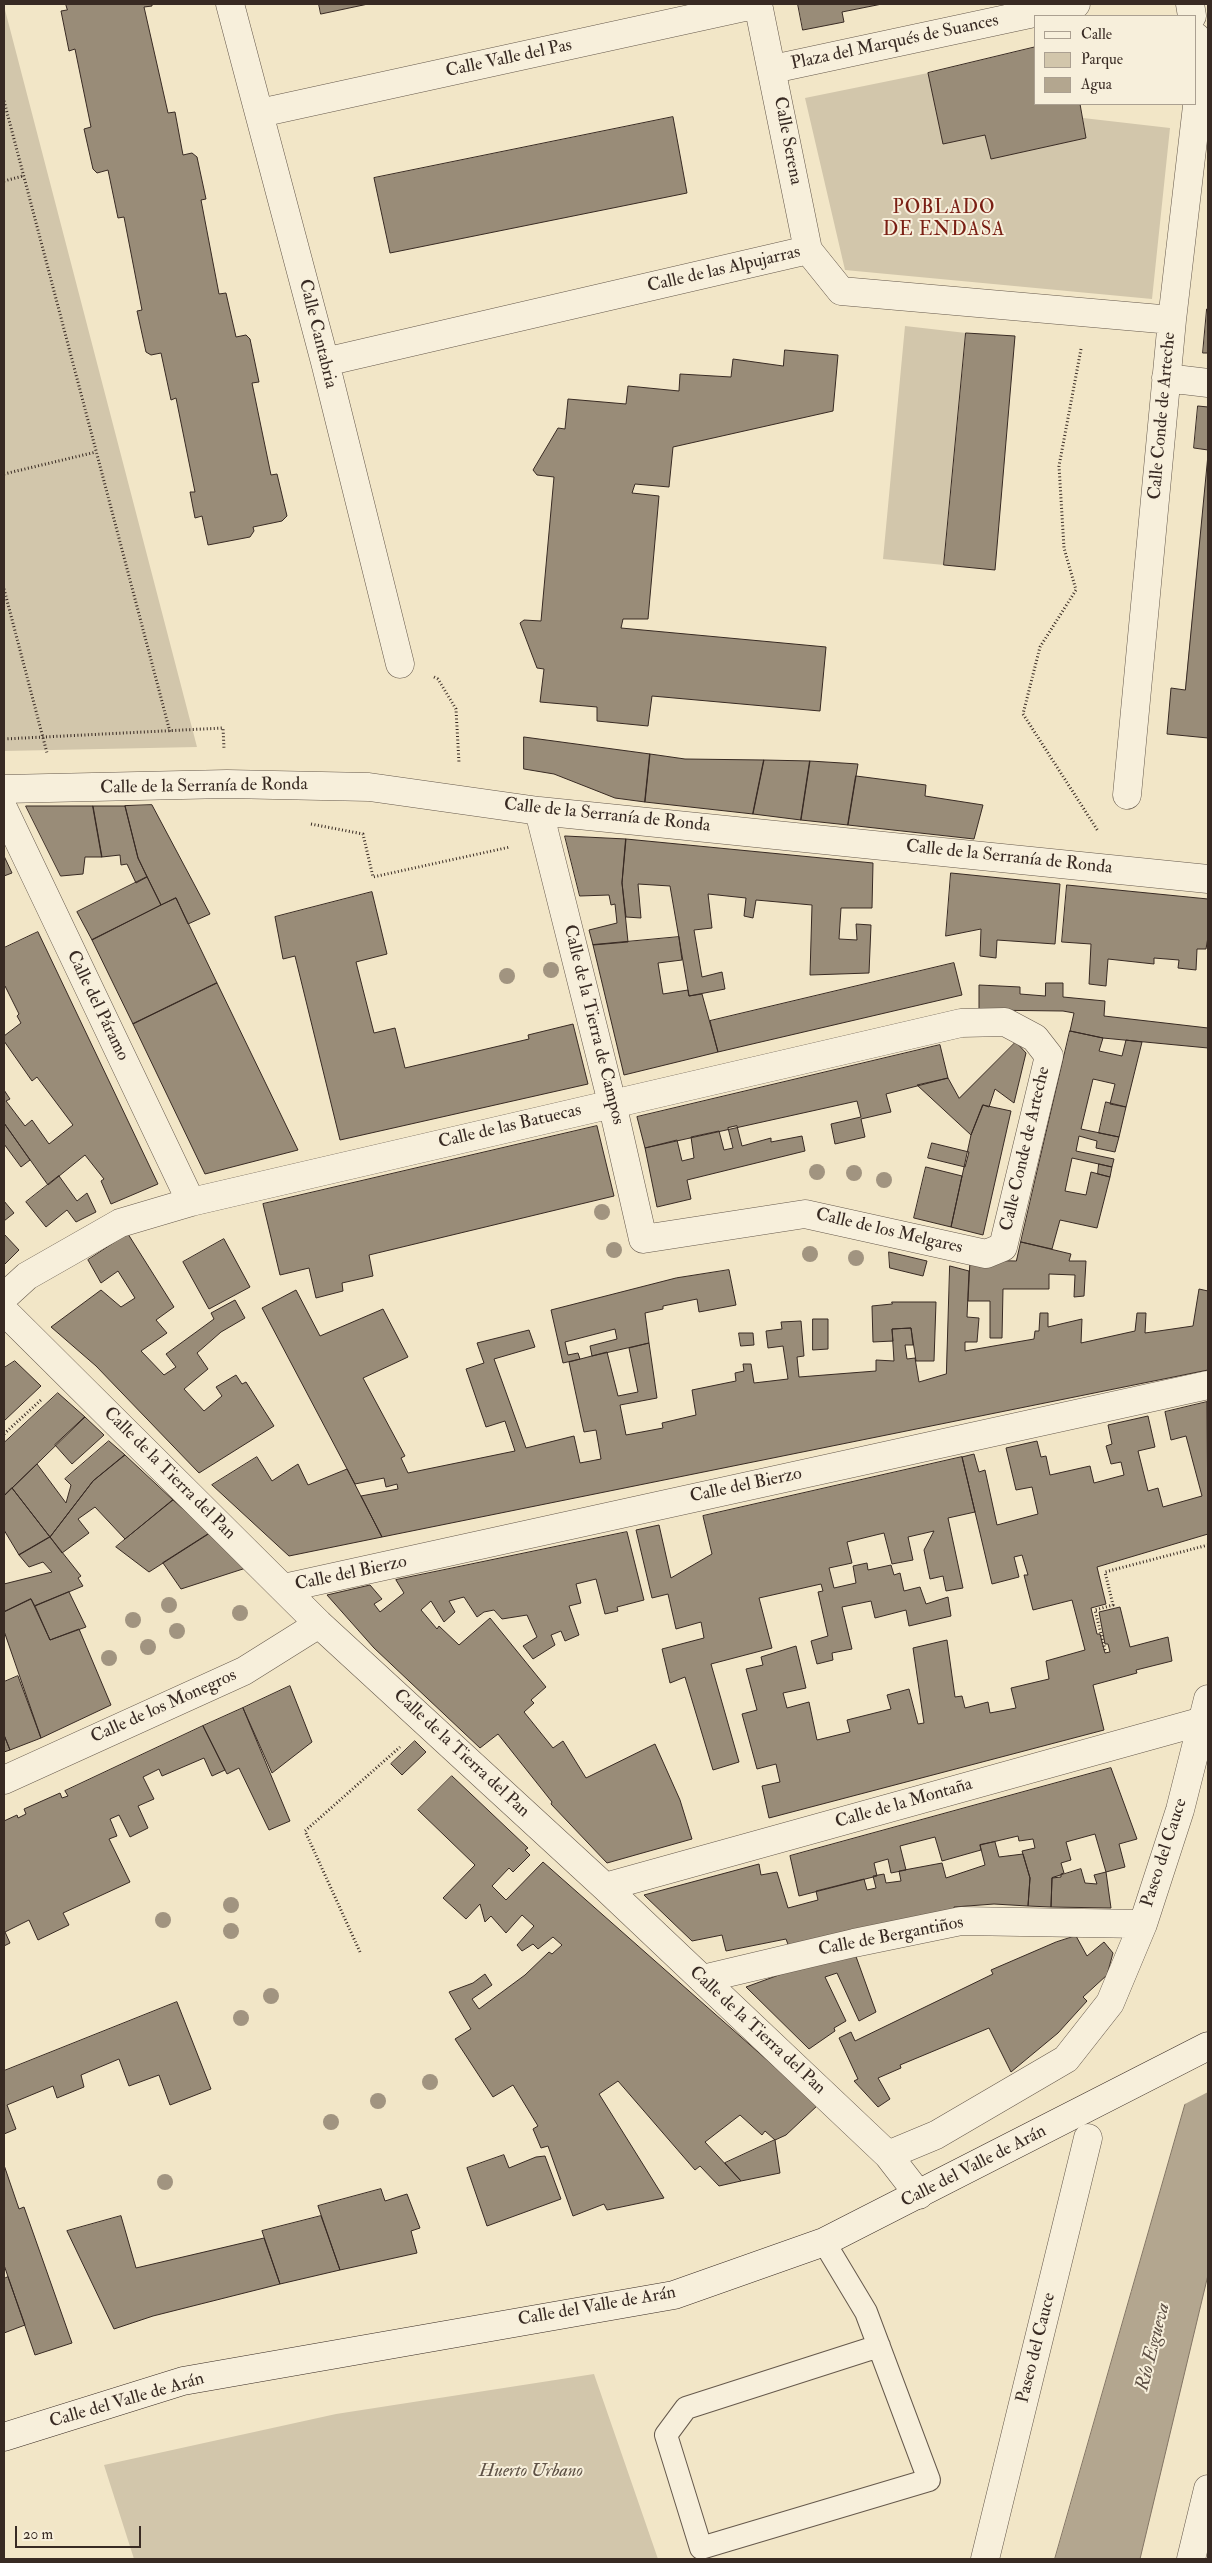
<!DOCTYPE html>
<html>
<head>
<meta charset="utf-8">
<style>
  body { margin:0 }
  #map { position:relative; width:1212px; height:2563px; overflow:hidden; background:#f2e6c7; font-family:"IM FELL Double Pica",serif }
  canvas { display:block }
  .frame { position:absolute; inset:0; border:5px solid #382a23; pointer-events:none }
  .legend { position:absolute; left:1034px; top:15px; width:162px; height:90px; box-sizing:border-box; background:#f7efdb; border:1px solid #aba091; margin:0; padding:6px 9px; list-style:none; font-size:15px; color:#382a23 }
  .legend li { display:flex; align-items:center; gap:10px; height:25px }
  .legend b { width:25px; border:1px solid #aba091 }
  .scale { position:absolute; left:15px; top:2526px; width:126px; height:22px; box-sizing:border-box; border:2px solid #382a23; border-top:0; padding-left:6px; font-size:15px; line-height:18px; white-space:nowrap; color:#382a23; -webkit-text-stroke:4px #f7efdb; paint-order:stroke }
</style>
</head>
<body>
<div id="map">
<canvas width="1212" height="2563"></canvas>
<div class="frame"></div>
<ul class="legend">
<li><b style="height:6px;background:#f7efdb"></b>Calle</li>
<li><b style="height:14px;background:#d2c6ab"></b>Parque</li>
<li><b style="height:14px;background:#b3a68f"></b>Agua</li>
</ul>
<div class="scale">20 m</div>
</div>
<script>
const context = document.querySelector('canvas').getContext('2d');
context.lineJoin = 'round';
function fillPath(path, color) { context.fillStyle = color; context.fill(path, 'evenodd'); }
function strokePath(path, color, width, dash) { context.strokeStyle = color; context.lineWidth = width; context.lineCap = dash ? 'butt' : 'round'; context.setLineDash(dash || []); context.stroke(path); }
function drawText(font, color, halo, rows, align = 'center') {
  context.font = font + ' "IM FELL Double Pica",serif'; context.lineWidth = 4; context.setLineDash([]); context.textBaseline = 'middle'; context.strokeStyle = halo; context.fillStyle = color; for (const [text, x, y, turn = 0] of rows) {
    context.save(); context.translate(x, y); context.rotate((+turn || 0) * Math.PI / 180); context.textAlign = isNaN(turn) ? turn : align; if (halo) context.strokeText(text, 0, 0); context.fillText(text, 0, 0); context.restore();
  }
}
fillPath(new Path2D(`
  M4 6 197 747 4 751Z
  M928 73 943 144 985 135 991 159 1086 138 1083 118 1170 128 1152 299 845 270 805 98Z
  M905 326 966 333 944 565 883 559Z
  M594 2374 658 2559H134L104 2465 336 2414Z`), '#d2c6ab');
const water = new Path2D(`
  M1208 2024V2275L1140 2559H1055Z`);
fillPath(water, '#b3a68f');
strokePath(water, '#827464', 1);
fillPath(new Path2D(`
  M1208 2022V2092L1183 2105 1206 2024Z`), '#f2e6c7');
const building = new Path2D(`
  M66 4H152V6L144 7 168 113 175 112 183 155 192 153 197 157 206 199 201 200 219 294 226 293 236 337 246 335 250 339 259 382 252 383 271 475 277 474 287 516 282 521 253 527 254 531 250 537 208 545 202 516 195 518 190 492H195L176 398 171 400 161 353 151 355 146 352 137 311 142 310 124 217 118 218 108 170 97 173 93 169 84 129 91 127 75 49 69 51 61 11 67 10Z
  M319 4H368L321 14Z
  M798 4H882L842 12 844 22 803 30Z
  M1036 47V104H1080L1086 138 991 159 985 135 943 144 928 73Z
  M673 117 687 193 390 253 374 178Z
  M1207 309H1208V353H1203Z
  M966 333 1015 336 995 570 944 565Z
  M785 350 838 355 833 411 673 447 669 487 635 484 632 493 659 496 648 619H623L621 628 826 647 820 711 652 696 648 726 597 721V707L540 702 544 669 537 668 520 623 524 620 541 621 554 477 537 475 533 470 558 428 565 429 568 399 626 404 628 386 679 391 680 374 731 377 733 359 783 366Z
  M1198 406 1208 407V450L1194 448Z
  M1208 455V738L1167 734 1171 688 1185 690Z
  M524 737 650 754 645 802 615 798 554 774 524 769Z
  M650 754 685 759 764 760 753 814 645 802Z
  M764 760 810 761 801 820 753 814Z
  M810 761 858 764 848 825 801 820Z
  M856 776 926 785 925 796 983 805 974 839 848 825Z
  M152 805 210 914 188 924 176 898 161 905 138 858 125 806Z
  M26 806H93L102 857H85L83 874 61 876Z
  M93 806H125L138 858 147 877 136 883 127 864 121 865 120 855 102 857Z
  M565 836 626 839 622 883 628 942 593 945 589 930 617 923 615 904 611 905 609 895 580 896Z
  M626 839 873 863 872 908H841L839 939 857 940 856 924 871 925 869 973 810 975 812 905 756 900 753 918 744 916 746 898 708 894 712 928 694 930 702 977 722 972 725 989 689 996 670 886 638 884 641 918 626 917 622 883Z
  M4 856 12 873 4 876Z
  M951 873 1060 884 1055 944 997 940 996 958 980 956 981 929 946 936Z
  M147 877 161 905 92 940 77 912Z
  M1067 885 1208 899V937L1206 949H1197L1196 970 1178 968 1179 960 1154 958V964L1108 959 1106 986 1089 984 1091 944 1062 942Z
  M372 892 387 954 356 962 374 1033 395 1028 405 1068 529 1039 528 1035 573 1024 588 1084 340 1140 295 956 283 959 275 917Z
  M176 898 217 983 133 1024 92 940Z
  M38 932 158 1184 111 1204 101 1181 104 1179 85 1155 48 1185 4 1123V1090L10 1099 6 1101 25 1126 32 1120 49 1144 73 1125 37 1077 32 1081 4 1041V1036L21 1023 17 1016 19 1014 5 986 4 987V948Z
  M679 937 682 960 658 963 663 994 688 990 689 996 702 994 718 1052 624 1075 593 945Z
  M954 963 962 995 718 1052 710 1021Z
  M217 983 298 1150 205 1174 133 1024Z
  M1046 983H1063V997L1105 1001 1104 1016 1208 1028V1048L1103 1038 1070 1031 1074 1013 1063 1011 979 1010V985L1020 987V994L1045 996Z
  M1070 1031 1103 1038 1099 1051 1122 1056 1126 1040 1142 1042 1126 1107 1110 1104 1115 1084 1093 1079 1081 1129 1119 1137 1115 1152 1096 1148 1097 1141 1079 1136 1076 1151 1114 1159 1112 1167 1072 1158 1065 1191 1086 1195 1091 1172 1110 1177 1097 1228 1060 1220 1052 1249 1021 1242Z
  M1016 1042 1026 1053 1014 1103 995 1089 989 1107 983 1105 971 1135 917 1085 948 1078 959 1098Z
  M940 1045 948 1078 886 1094 891 1112 861 1119 865 1137 835 1144 831 1124 861 1117 857 1101 645 1148 637 1117Z
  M1106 1102 1126 1107 1119 1137 1099 1133Z
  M983 1105 1011 1111 983 1235 951 1227 971 1135Z
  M4 1123 30 1160 21 1167 4 1144Z
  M597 1126 614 1196 369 1255 373 1276 342 1283 343 1291 316 1298 309 1268 280 1275 263 1204Z
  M737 1126 742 1146 771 1138V1142L802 1136 805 1151 687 1180 691 1199 657 1207 645 1148 677 1140 682 1161 694 1158 691 1137 719 1131 724 1150 733 1148 728 1128Z
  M932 1143 969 1152 965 1167 928 1158Z
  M1099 1164 1112 1167 1110 1177 1098 1174Z
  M926 1167 962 1176 951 1227 914 1218Z
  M59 1176 77 1201 87 1193 96 1212 76 1222 67 1210 46 1227 26 1202Z
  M4 1201 14 1213 4 1221Z
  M4 1234 19 1250 4 1265Z
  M128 1234 174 1307 156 1320 167 1333 141 1351 164 1375 176 1367 166 1354 214 1319 211 1313 235 1300 245 1318 221 1332 197 1353 208 1369 184 1389 204 1411 222 1396 216 1387 236 1375 242 1384 246 1382 274 1426 199 1473 96 1366 51 1327 101 1290 121 1307 135 1298 118 1271 101 1283 88 1260Z
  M224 1239 250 1287 209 1309 183 1262Z
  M1021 1242 1071 1254 1069 1261H1086L1084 1296 1074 1297 1075 1275 1049 1274V1289H1003L1002 1338H990V1301H968L970 1260 1016 1261Z
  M889 1252 927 1261 923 1276 890 1268Z
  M950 1266 969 1271 967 1317 979 1318 977 1342H965V1351L1034 1339 1035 1331H1039L1040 1313H1048V1327L1082 1319 1081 1343 1135 1331 1137 1313H1146L1145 1333 1193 1326 1199 1289 1208 1291V1370L382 1537 361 1496 398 1489 397 1484 386 1487 384 1478 355 1484 262 1308 296 1290 320 1336 383 1309 408 1357 363 1378 405 1456 401 1458 408 1473 515 1451 505 1421 486 1427 466 1369 484 1363 477 1343 529 1330 535 1347 494 1359 526 1448 574 1436 580 1463 601 1459 596 1430 584 1432 569 1362 607 1352 618 1396 638 1392 629 1348 649 1343 657 1398 620 1405 626 1435 663 1428 662 1423 696 1415 692 1390 736 1381 735 1373 744 1371 743 1364H751L754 1383 788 1379 783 1346 768 1348 766 1331 782 1329 781 1322 801 1321 804 1356 797 1357 799 1377 876 1371V1360L894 1361 892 1329 911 1328 913 1345H905L907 1359 915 1358 919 1382 946 1374Z
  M729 1270 736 1305 699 1312 697 1299 663 1306V1309L645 1313 649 1343 592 1356 590 1346 617 1339 615 1329 565 1342 568 1355 578 1353 580 1359 563 1363 551 1310 676 1278Z
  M892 1302H936L934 1361H916L911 1328 892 1329 893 1341 873 1342 872 1306 892 1304Z
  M813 1319H828V1349L813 1350Z
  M739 1333H753L754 1345 741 1346Z
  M15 1361 41 1386 4 1421V1368Z
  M58 1393 85 1417 4 1496V1443Z
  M1207 1402 1208 1534 1097 1567 1106 1604 1091 1608 1097 1634H1100L1105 1653 1110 1652 1108 1644H1105L1099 1612 1120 1607 1130 1647 1168 1637 1172 1661 1136 1670 1137 1673 1093 1685 1104 1730 769 1818 762 1786 780 1782 776 1764 757 1769 742 1714 757 1710 746 1669 763 1665 761 1657 796 1646 806 1688 783 1693 787 1708 809 1702 817 1740 850 1732 847 1720 891 1709 887 1695 909 1689 918 1724 924 1723 913 1648 947 1640 955 1697 962 1696 965 1708 988 1702 990 1713 1016 1708 1011 1688 1049 1679 1046 1661 1085 1650 1072 1600 1033 1610 1024 1575H1028L1022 1555 1014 1557 1019 1577 992 1584 962 1457 974 1454 979 1472 985 1470 997 1525 1038 1514 1032 1487 1016 1490 1006 1448 1037 1441 1041 1457 1046 1456 1050 1475 1090 1466 1094 1483 1124 1475 1121 1462 1111 1464 1106 1446 1112 1444 1108 1425 1148 1416 1155 1447 1138 1451 1148 1491 1158 1488 1163 1507 1202 1496 1186 1436 1171 1440 1165 1412Z
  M85 1417 104 1435 72 1464 55 1445Z
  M109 1441 125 1455 93 1481 50 1537 12 1488 37 1464 66 1503 71 1485 65 1479Z
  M125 1455 173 1500 125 1539 95 1507 78 1519 89 1533 62 1553 50 1537 93 1481Z
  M257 1457 272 1481 298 1464 308 1485 347 1469 382 1537 289 1556 212 1485Z
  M962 1457 975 1512 948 1518 963 1588 946 1591 943 1576 930 1579 924 1550 934 1531 908 1537 913 1560 892 1564 884 1533 847 1542 852 1563 829 1568 834 1588 856 1583 853 1566 867 1563 868 1570 891 1565 894 1575 900 1573 904 1591 920 1587 926 1604 948 1597 951 1616 909 1626 906 1610 875 1618 871 1601 842 1607 852 1649 832 1653 833 1660 817 1664 811 1641 828 1636 818 1592 823 1591 821 1584 759 1598 772 1648 711 1664 739 1762 713 1770 685 1677 670 1683 662 1649 704 1638 701 1622 676 1629 668 1594 652 1598 636 1530 659 1525 671 1578 712 1554 703 1516Z
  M12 1488 50 1537 19 1555 4 1530V1496Z
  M173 1500 210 1533 149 1572 116 1547Z
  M627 1532 644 1600 617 1607 618 1611 605 1614 596 1579 576 1584 581 1603 569 1606 579 1635 565 1641 561 1631 551 1635 555 1645 533 1659 523 1646 537 1637 527 1615 502 1619 494 1610 484 1612 477 1617 464 1597 449 1601 455 1612 444 1622 431 1601 421 1610 437 1629 439 1626 459 1645 490 1618 546 1687 531 1700 534 1703 524 1712 553 1748 563 1741 586 1778 655 1744 680 1800 692 1839 607 1863 551 1804 552 1802 498 1734 480 1748 374 1648 327 1595 370 1585 382 1599 374 1604 380 1612 404 1593 396 1580Z
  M210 1533 246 1568 181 1589 163 1563Z
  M50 1537 81 1576 78 1578 83 1586 35 1606 31 1599 4 1612V1584L52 1572 43 1562 29 1567 19 1555Z
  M69 1592 86 1627 50 1640 35 1606Z
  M31 1599 50 1640 79 1629 111 1705 41 1738 4 1631V1612Z
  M18 1676 41 1738 10 1750 4 1735V1682Z
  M290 1686 312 1742 272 1773 243 1708Z
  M243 1708 290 1821 269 1830 239 1768 227 1774 203 1726Z
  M203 1726 225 1770 212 1776 204 1758 162 1776 159 1769 143 1777 154 1799 138 1806 148 1828 130 1837 119 1815 110 1819 117 1836 109 1839 130 1882 63 1913 69 1925 38 1940 29 1920 5 1932 10 1943 4 1946V1821L17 1815 18 1818 26 1814 24 1809 60 1793 62 1798 68 1796 65 1791Z
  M4 1735 10 1750 4 1752Z
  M415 1741 426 1752 402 1775 391 1764Z
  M1111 1768 1137 1839 1119 1844 1125 1867 1106 1872 1095 1834 1066 1842 1071 1860 1061 1863 1064 1873 1061 1874V1877L1052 1878 1051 1907 1028 1906 1030 1878 1022 1851 1035 1848 1033 1839 1019 1841 1018 1836 980 1845 981 1850 942 1861 935 1837 900 1846 906 1870 891 1873 888 1859 874 1863 877 1876 799 1896 790 1856Z
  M452 1776 528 1848 525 1850 530 1855 513 1872 509 1868 492 1886 506 1900 543 1862 818 2105 786 2135 775 2140 765 2131 762 2135 740 2115 705 2142 741 2181 719 2186 700 2166 695 2170 618 2081 599 2094 664 2198 607 2210 604 2204 573 2216 548 2146 541 2148 533 2129 538 2126 513 2085 493 2097 455 2039 471 2029 449 1992 473 1983 485 1974 492 1985 472 1999 479 2009 525 1975 549 1952 552 1954 562 1945 553 1937 538 1949 533 1944 522 1951 517 1945 534 1926 522 1915 506 1933 491 1916 485 1922 480 1904 466 1919 443 1898 475 1865 418 1810Z
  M995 1842 999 1857 1023 1854 1030 1878 1028 1906 994 1904 954 1907V1910L789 1947 786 1939 726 1951 722 1935 692 1941 644 1895 759 1864 761 1875 777 1872 788 1908 818 1900 816 1891 864 1879 867 1890 876 1888 873 1876 884 1874 886 1883 901 1881 899 1871 942 1863 946 1878 985 1865 980 1845Z
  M1081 1869 1085 1883 1097 1884 1094 1875 1106 1872 1111 1908 1051 1907 1052 1878Z
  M1076 1936 1087 1956 1104 1942 1113 1953 1107 1975 1083 1997 1087 2001 1058 2033 1011 2072 989 2028 900 2065 901 2068 878 2078 890 2099 878 2107 854 2081 858 2079 839 2038 851 2032 855 2041 993 1974 991 1970 1056 1942Z
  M854 1951 876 2012 859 2021 837 1973 825 1977 846 2021 834 2028 835 2031 809 2049 746 1987 809 1964Z
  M177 2002 211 2089 170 2105 159 2075 129 2086 119 2059 81 2075 84 2087 57 2098 53 2086 7 2105 16 2129 4 2134V2071Z
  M775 2140 780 2173 741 2181 725 2163Z
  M504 2155 509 2168 536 2157 545 2156 561 2199 487 2226 467 2168Z
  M4 2165 19 2209 24 2207 72 2343 35 2355 4 2265Z
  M381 2189 385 2201 407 2194 420 2228 411 2231 417 2253 340 2270 318 2206Z
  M121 2216 136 2268 264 2238 280 2284 153 2316 114 2329 67 2231Z
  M321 2216 340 2270 280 2284 262 2231Z
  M8 2277 25 2325 4 2333V2279Z`);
fillPath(building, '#998c78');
strokePath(building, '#382a23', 1);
const lane = new Path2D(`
  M824 2242 866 2312 929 2480 701 2548 666 2435 686 2408 879 2346`);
const street = new Path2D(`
  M230 4 325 362 400 664
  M758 4 808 250 841 291 1172 320
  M1190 4 1192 16
  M773 69 1076 4
  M260 113 758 4
  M325 362 808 250
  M1166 378 1208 383
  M4 789 227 784 369 787 539 811 1208 879
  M1127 795 1172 320 1197 106 1196 37
  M4 810 191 1202
  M4 1297 27 1276 120 1223 191 1202 961 1023 1005 1022 1035 1038 1049 1056 1003 1247 986 1254 805 1214 643 1239 612 1103 539 811
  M4 1311 319 1624 605 1887 888 2155 919 2195
  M284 1588 1208 1385
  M4 1780 244 1671 319 1624
  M605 1887 1203 1721
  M702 1979 854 1943 961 1921 1143 1924
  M888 2155 936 2135 1066 2059 1110 2003 1143 1924 1180 1810 1208 1699
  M985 2559 1088 2138
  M1191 2559 1208 2489`);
const secondary = new Path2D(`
  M4 2437 183 2381 674 2295 824 2242 1208 2046`);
strokePath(lane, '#66594c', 24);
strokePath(street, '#66594c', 29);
strokePath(secondary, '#382a23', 29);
strokePath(new Path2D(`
  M4 101 170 732
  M4 181 23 176
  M1081 349 1059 466 1064 548 1076 590 1040 647 1023 714 1098 831
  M4 474 96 452
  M4 589 47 753
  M434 677 438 679 456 709 459 763
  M4 739 223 728 224 748
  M311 824 363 834 373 877 510 847
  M4 1434 42 1399
  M1105 1650 1095 1610 1113 1605 1105 1572 1208 1545
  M360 1952 305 1831 400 1747`), '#382a23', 3, [1, 2.5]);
strokePath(lane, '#f7efdb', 22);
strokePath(street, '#f7efdb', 28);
strokePath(secondary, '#f7efdb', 28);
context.fillStyle = '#a19480';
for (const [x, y] of [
  [551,970],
  [507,976],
  [817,1172],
  [854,1173],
  [884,1180],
  [602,1212],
  [614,1250],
  [810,1254],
  [856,1258],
  [169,1605],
  [240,1613],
  [133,1620],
  [177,1631],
  [148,1647],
  [109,1658],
  [231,1905],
  [163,1920],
  [231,1931],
  [271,1996],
  [241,2018],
  [430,2082],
  [378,2101],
  [331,2122],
  [165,2182]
]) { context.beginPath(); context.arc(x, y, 8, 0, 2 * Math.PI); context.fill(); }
drawText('18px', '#382a23', '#f7efdb', [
  ["Plaza del Marqués de Suances",895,43,-12],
  ["Calle Valle del Pas",509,59,-12],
  ["Calle Serena",787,141,79],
  ["Calle de las Alpujarras",724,270,-13],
  ["Calle Cantabria",317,334,76],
  ["Calle Conde de Arteche",1163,416,-85],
  ["Calle de la Serranía de Ronda",204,787,-1],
  ["Calle de la Serranía de Ronda",607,816,6],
  ["Calle de la Serranía de Ronda",1009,858,6],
  ["Calle del Páramo",97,1006,64],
  ["Calle de la Tierra de Campos",593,1025,76],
  ["Calle de las Batuecas",510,1127,-13],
  ["Calle Conde de Arteche",1026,1149,-77],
  ["Calle de los Melgares",889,1232,13],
  ["Calle de la Tierra del Pan",169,1474,45],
  ["Calle del Bierzo",746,1486,-12],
  ["Calle del Bierzo",351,1574,-12],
  ["Calle de los Monegros",164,1707,-24],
  ["Calle de la Tierra del Pan",461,1754,43],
  ["Calle de la Montaña",904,1804,-16],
  ["Paseo del Cauce",1165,1853,-72],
  ["Calle de Bergantiños",891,1937,-11],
  ["Calle de la Tierra del Pan",757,2031,43],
  ["Calle del Valle de Arán",974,2167,-27],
  ["Calle del Valle de Arán",597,2307,-10],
  ["Paseo del Cauce",1037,2348,-76],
  ["Calle del Valle de Arán",127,2401,-16]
]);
drawText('italic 18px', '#5e5145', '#f7efdb', [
  ["Huerto Urbano",531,2472]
]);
context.letterSpacing = '1px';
drawText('19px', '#7a1f14', '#f7efdb', [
  ["POBLADO",944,209],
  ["DE ENDASA",944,231]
]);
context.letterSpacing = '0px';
drawText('italic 19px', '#5d4f43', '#f7efdb', [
  ["Río Esgueva",1154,2347,-76]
]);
</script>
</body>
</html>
